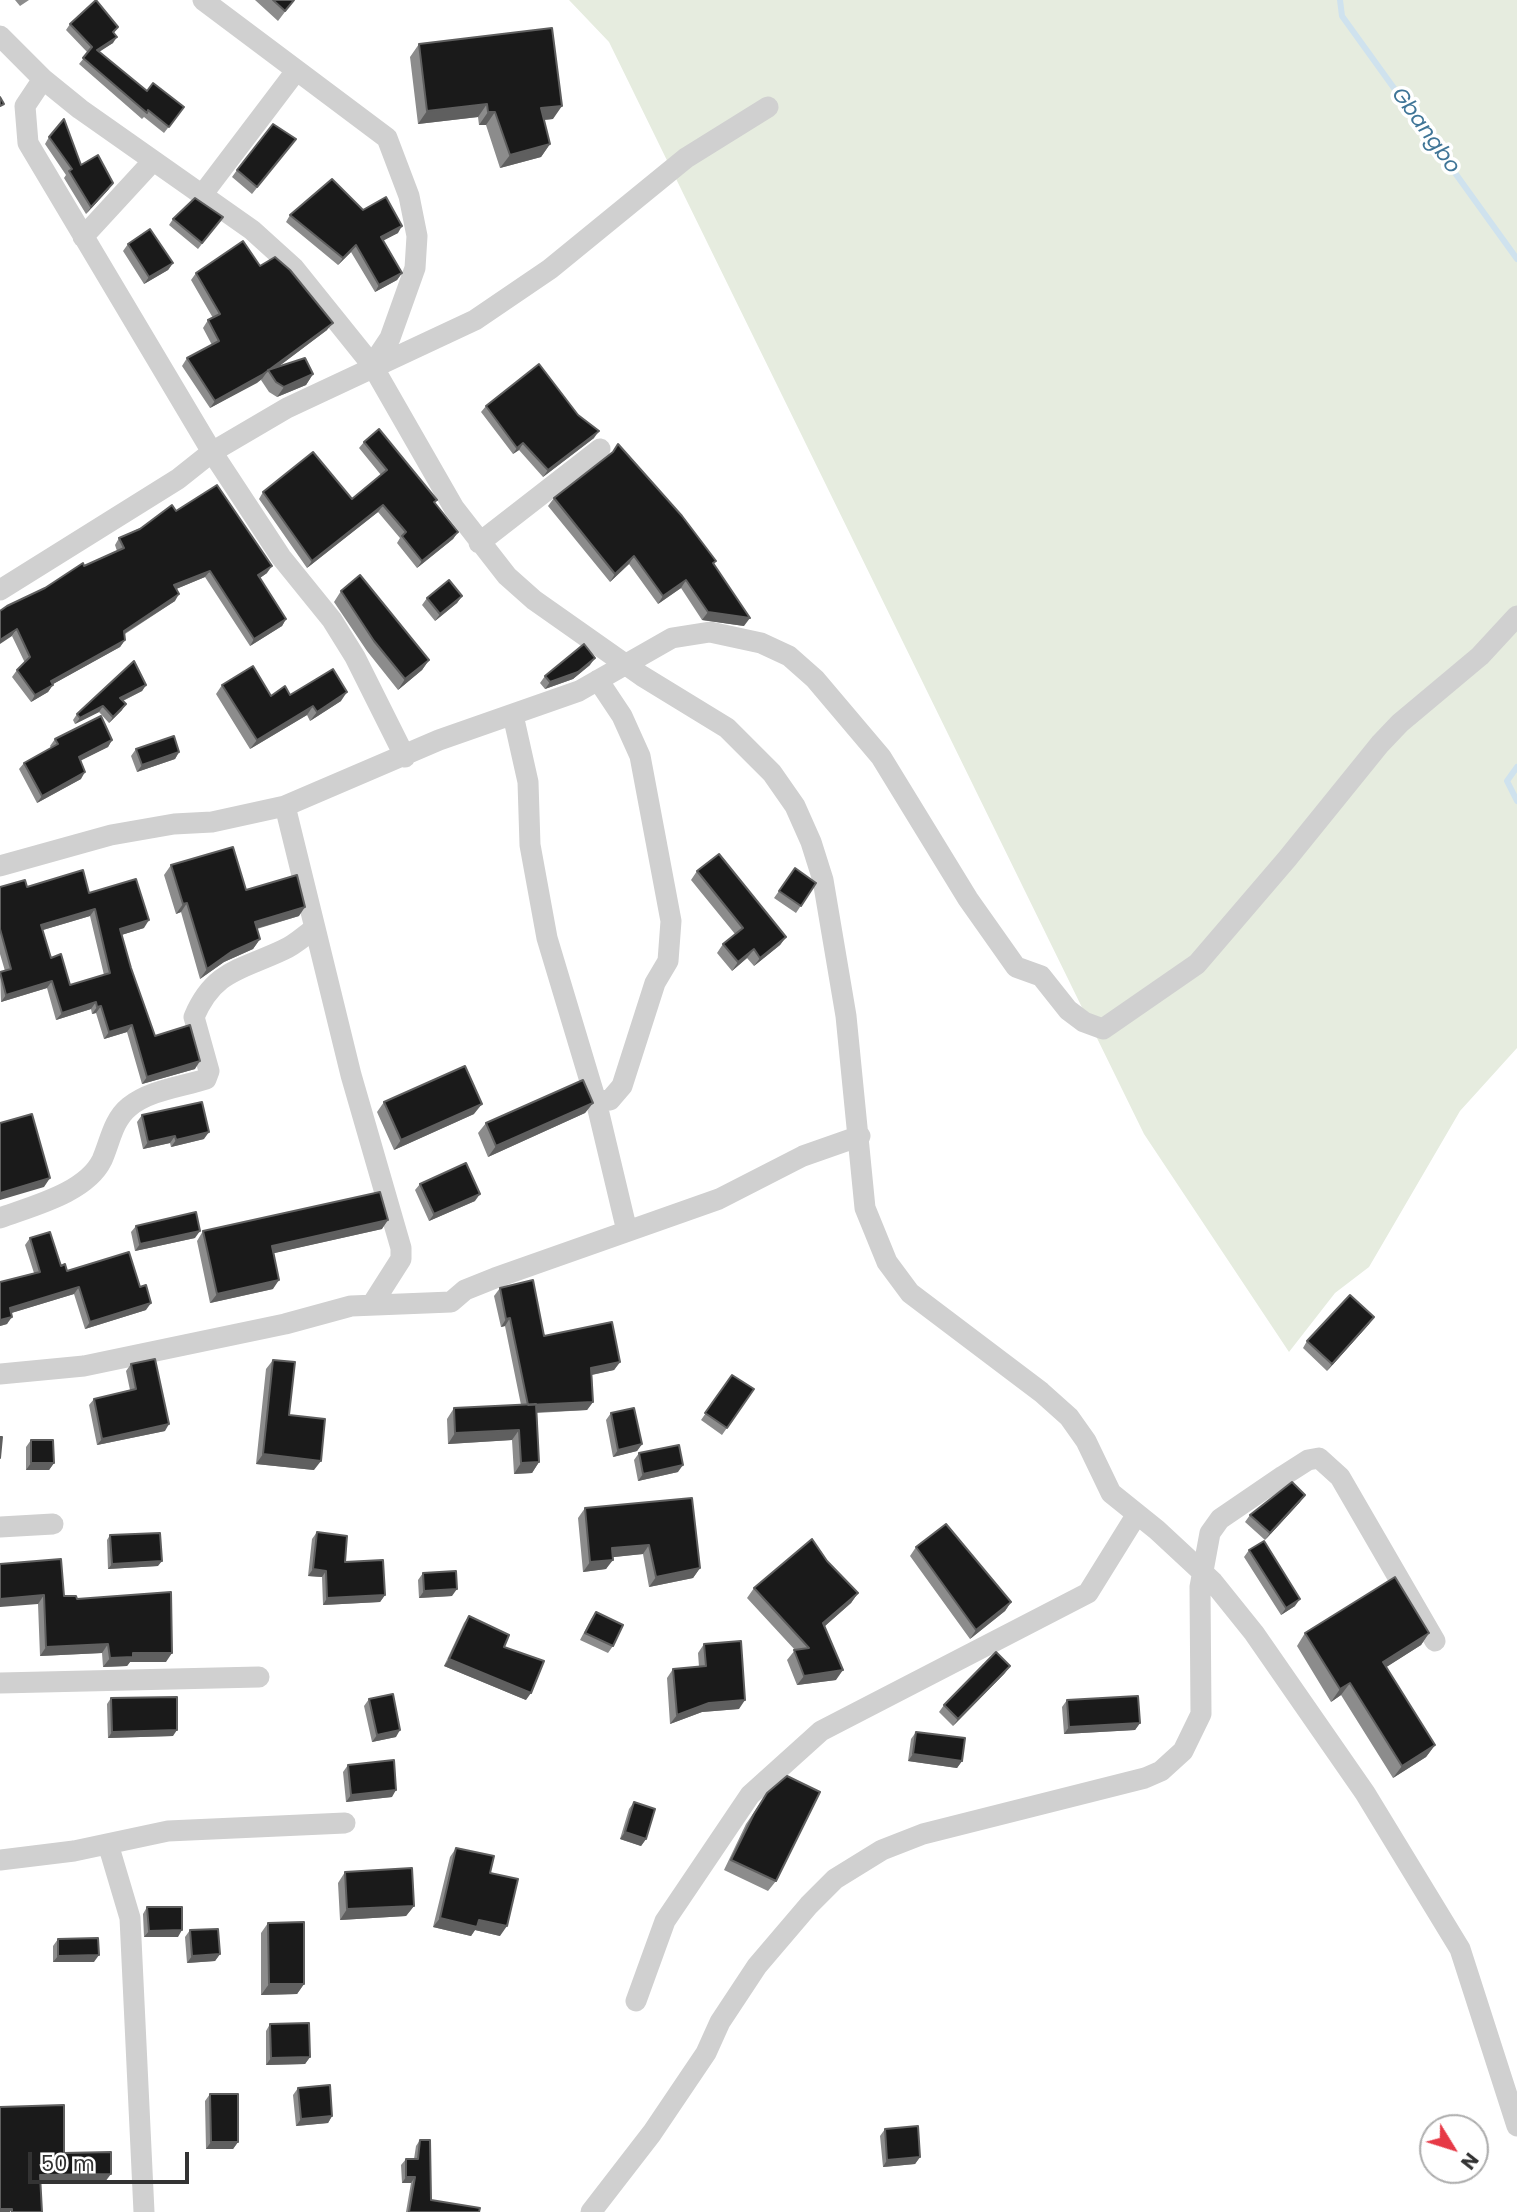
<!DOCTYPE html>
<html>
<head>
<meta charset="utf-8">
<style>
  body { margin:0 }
  #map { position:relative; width:1517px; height:2212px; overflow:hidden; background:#fff; font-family:Poppins,sans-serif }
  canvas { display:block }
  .north { position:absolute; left:1419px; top:2114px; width:70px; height:70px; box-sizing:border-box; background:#fff; border:2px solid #adadad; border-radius:50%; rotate:128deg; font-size:19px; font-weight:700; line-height:28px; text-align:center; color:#333 }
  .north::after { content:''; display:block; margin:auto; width:24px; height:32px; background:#e63946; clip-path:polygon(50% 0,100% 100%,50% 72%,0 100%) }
  .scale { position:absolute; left:28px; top:2152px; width:161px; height:32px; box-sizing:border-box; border:4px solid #333; border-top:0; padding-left:9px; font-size:21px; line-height:24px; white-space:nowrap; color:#333; -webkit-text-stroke:5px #fff; paint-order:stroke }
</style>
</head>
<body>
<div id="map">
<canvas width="1517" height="2212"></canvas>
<div class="north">N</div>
<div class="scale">50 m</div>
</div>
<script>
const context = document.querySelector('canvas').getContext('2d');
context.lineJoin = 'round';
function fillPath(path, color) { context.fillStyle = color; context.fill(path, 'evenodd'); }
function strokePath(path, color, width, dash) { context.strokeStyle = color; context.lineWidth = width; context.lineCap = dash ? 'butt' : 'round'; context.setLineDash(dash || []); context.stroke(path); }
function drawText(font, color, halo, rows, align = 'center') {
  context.font = font + ' Poppins,sans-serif'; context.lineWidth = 7; context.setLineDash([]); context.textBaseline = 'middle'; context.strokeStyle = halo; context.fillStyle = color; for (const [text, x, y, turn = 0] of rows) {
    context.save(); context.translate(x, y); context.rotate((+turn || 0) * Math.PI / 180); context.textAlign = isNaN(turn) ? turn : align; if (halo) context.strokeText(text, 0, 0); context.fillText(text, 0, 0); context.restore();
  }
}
fillPath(new Path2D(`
  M569 0H1517V1048L1460 1111 1369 1267 1335 1293 1289 1352 1144 1134 609 42Z`), '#e6ecdf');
strokePath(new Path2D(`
  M1340 0 1342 16 1517 259
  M1517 767 1507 781 1517 801`), '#cfe2ee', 6);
strokePath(new Path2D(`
  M203 0 387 138 409 196 417 236 415 268 390 338 372 365
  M0 36 43 79 80 109 252 230 294 268 372 365 454 508 507 576 534 600 642 676 727 728 772 773 795 806 811 842 823 880 846 1016 865 1208 887 1262 910 1293 1041 1392 1069 1417 1086 1441 1111 1493 1157 1530 1213 1582 1254 1633 1365 1793 1460 1949 1517 2126
  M43 79 25 106 28 143 212 452 281 557 332 620 355 657 405 757
  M202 195 296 71
  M83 237 153 161
  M479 543 600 449
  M0 590 178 479 212 452 287 408 475 320 550 269 686 158 768 107
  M513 715 528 782 530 845 547 938 596 1101 627 1231
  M0 866 111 835 174 824 212 822 285 806 439 740 579 691 672 638 710 632 761 643 789 656 815 679 881 757 968 899 1016 967 1041 976 1068 1010 1084 1022 1103 1029 1197 964 1287 859 1380 744 1400 723 1480 656 1517 616
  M315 928 351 1075 401 1248V1259L373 1303
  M596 1101 610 1100 622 1086 655 983 668 961 671 921 640 756 622 716 598 680
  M0 1218C32 1206 86 1193 102 1160 110 1142 113 1120 129 1107 150 1090 181 1087 206 1079L209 1071 194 1017C214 970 241 970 283 950 295 945 305 935 315 928L285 806
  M0 1374 84 1366 285 1324 351 1306 451 1302 465 1290 495 1278 719 1199 803 1156 860 1136
  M0 1527 53 1524
  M0 1683 259 1677
  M108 1844 130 1918 144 2212
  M0 1860 74 1851 168 1831 345 1823
  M636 2001 665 1921 750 1795 821 1731 1088 1593 1137 1514
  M591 2212 652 2133 706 2053 720 2022 757 1966 809 1905 835 1879 882 1850 923 1834 1145 1778 1161 1771 1183 1751 1201 1714 1200 1587 1210 1533 1220 1519 1283 1476 1308 1460 1319 1458 1340 1477 1435 1641`), '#d0d0d0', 21);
fillPath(new Path2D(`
  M15 0H29L20 6Z
  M255 0H294L278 21Z
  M70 24 118 27 114 33 113 43 99 51 147 91 184 107 164 133 144 117 142 119 79 64 88 53 66 30Z
  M419 44 553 119 544 120 550 144 541 157 500 168 486 125H479L478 117 418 124 410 57Z
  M49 137 81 165 113 183 108 190 86 214 64 178 66 175 45 144Z
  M296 139 252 194 232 177 237 170Z
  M363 210 398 233 383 240 402 273 397 280 375 292 351 252 338 265 286 222 290 215Z
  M223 217 198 249 169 225 173 219Z
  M128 244 173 263 168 270 144 284 123 251Z
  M260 266 327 330 279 366 313 374 306 385 277 397 269 392 261 380 262 379 210 408 182 366 187 358 212 345 203 328 208 320 213 318 191 280 196 273Z
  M486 406 594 438 543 477 519 450 513 454 481 412Z
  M364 442 437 500 435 503 458 532 453 539 417 568 397 543 400 538 378 512 307 568 259 499 263 492 352 499 381 475 359 448Z
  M618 444 716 561 714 564 744 626 702 620 681 588 658 604 629 564 610 582 548 506 554 498 612 453Z
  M176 511 267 573 260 578 286 619 282 626 250 646 205 577 176 589 175 601 125 634V640L120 647 53 684 48 692 31 702 12 677 17 670 25 663 12 636 45 588 84 566 117 551 115 545 119 538Z
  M341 591 429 660 422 670 398 690 367 651 334 602Z
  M462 596 457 603 435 621 422 605 427 598Z
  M590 665 573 679 545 689 540 683 545 676Z
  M146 685 142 691 123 701 122 710 109 723 99 712 75 724 73 720 77 714Z
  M222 685 271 696 290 695 341 701 310 721 307 715 250 749 216 694Z
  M55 739 112 740 108 747 81 760V779L37 803 19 769 24 763 51 748 50 746Z
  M136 749 179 752 175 759 137 772 131 756Z
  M171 865 246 890 299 916 257 929 260 939 253 949 224 962 200 979 181 912 176 914 164 875Z
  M795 868 816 883 796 913 774 898Z
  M697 871 786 937 780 945 754 966 747 958 732 971 717 953 723 944 735 934 691 880Z
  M0 887H27L89 893 144 928 121 935 131 968 155 1036 195 1069 142 1084 127 1032 104 1039 96 1013 92 1014 91 1009 56 1020 47 988 1 1002 0 972 5 971 0 954ZM90 916 104 975 70 985 51 958 43 930Z
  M384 1102 474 1114 394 1150 377 1112Z
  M593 1103 585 1113 488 1157 478 1133 486 1123Z
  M142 1115 204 1139 171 1147 170 1143 143 1149 137 1122Z
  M420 1184 475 1201 429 1221 415 1190Z
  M136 1226 195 1238 135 1251 131 1232Z
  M382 1229 274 1253 273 1289 210 1303 197 1241 203 1231Z
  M30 1238 67 1271 146 1310 85 1329 74 1294 11 1313 7 1324 0 1326V1282L34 1273 25 1245Z
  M500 1288 544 1336 620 1362 614 1370 592 1375 593 1402 587 1410 537 1413 539 1462 532 1473 514 1474 512 1440 448 1444 447 1419 454 1408 521 1405 505 1326 501 1327 494 1296Z
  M1369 1324 1327 1371 1303 1348 1307 1341Z
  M273 1360 289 1415 314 1470 256 1464 266 1369Z
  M131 1364 165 1431 97 1445 89 1405 94 1399 130 1390 126 1371Z
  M732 1375 754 1389 722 1435 701 1420Z
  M611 1413 642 1444 637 1451 613 1457 606 1420Z
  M31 1440 54 1463 49 1470H26V1447Z
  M639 1453 678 1472 638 1481 634 1460Z
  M1300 1502 1265 1540 1245 1522 1250 1515Z
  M585 1508 700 1568 693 1578 649 1587 643 1554 613 1557 606 1569 583 1572 578 1518Z
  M317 1532 345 1562 385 1595 380 1602 323 1605 322 1577 308 1576 312 1539Z
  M110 1535 158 1566 108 1569 107 1540Z
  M916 1547 1011 1602 1005 1611 970 1639 910 1556Z
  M1249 1550 1295 1606 1281 1615 1244 1557Z
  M0 1564 64 1596 77 1599 166 1662H130L127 1666 103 1667 102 1653 40 1656 38 1604Z
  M423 1573 452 1596 419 1598 418 1580Z
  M754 1588 858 1593 851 1603 825 1626 836 1680 797 1685 787 1660 795 1650 747 1598Z
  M596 1612 613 1646 608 1653 580 1640 591 1619Z
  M469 1616 504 1647 526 1700 444 1666 464 1623Z
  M1305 1633H1429L1421 1645 1386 1667 1435 1745 1426 1757 1393 1778 1341 1695 1331 1702 1297 1646Z
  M704 1644 739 1709 702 1712 670 1724 667 1678 673 1669 699 1667 698 1653Z
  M1005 1673 953 1726 939 1712 944 1705Z
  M111 1698 173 1736 108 1738 107 1704Z
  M369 1699 396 1737 372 1742 364 1706Z
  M1067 1700 1140 1723 1135 1730 1064 1734 1062 1707Z
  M916 1732 962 1761 957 1768 908 1761 911 1739Z
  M348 1765 392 1797 346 1802 343 1772Z
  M767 1793 776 1881 768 1891 724 1870 746 1824Z
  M634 1802 646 1839 641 1846 620 1839 629 1809Z
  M456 1848 490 1873 500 1936 475 1930 471 1936 433 1927 450 1857Z
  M345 1872 414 1906 406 1916 340 1920 338 1883Z
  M147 1907 178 1937H144L143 1914Z
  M268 1923 304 1984 297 1994 261 1995V1933Z
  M190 1930 220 1954 215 1961 187 1963 185 1937Z
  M58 1939 94 1962H53V1946Z
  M270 2024 310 2057 305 2064 266 2065V2031Z
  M298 2088 332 2116 328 2123 296 2126 293 2095Z
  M210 2094 238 2142 233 2149H206L205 2101Z
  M885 2129 920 2157 915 2164 883 2167 880 2136Z
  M420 2140 431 2200 479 2212H406L411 2183H402L401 2165 406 2159H414L416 2146Z`), '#8c8c8c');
fillPath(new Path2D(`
  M117 37 113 43 93 56 97 50Z
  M487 104 478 117 418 124 427 111Z
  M562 106 553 119 531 121 541 108Z
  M488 112H495L486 125H479Z
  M550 144 541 157 500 168 510 155Z
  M113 183 108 190 86 214 91 207Z
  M402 226 398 233 377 244 381 237Z
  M356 245 351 252 338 265 343 258Z
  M173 263 168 270 144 284 149 277Z
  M402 273 397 280 375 292 379 285Z
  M333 323 327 330 270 373 268 370Z
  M267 372 262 379 257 383 210 408 215 401Z
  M313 374 306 385 277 397 284 387Z
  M599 431 594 438 543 477 548 470Z
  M523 443 519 450 513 454 517 448Z
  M383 505 378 512 307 568 312 561Z
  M458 532 453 539 417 568 422 561Z
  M634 556 629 564 610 582 615 574Z
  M272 566 267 573 254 582 258 575Z
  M210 571 205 577 169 592 174 585Z
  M686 580 681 588 658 604 663 596Z
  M179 594 175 601 119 637 124 631Z
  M462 596 457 603 435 621 440 614Z
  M708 612 750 618 744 626 702 620Z
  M286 619 282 626 250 646 254 639Z
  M17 629 12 636 0 644V640Z
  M125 640 120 647 46 688 51 681Z
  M595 658 590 665 573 679 545 689 550 682Z
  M429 660 422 670 398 690 405 679Z
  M53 685 48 692 31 702 35 695Z
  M146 685 142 691 116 704 120 698Z
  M347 692 341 701 310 721 317 712Z
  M126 704 122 710 109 723 113 717Z
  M103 706 99 712 75 724 80 718Z
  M313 706 307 715 250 749 257 740Z
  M112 740 108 747 74 764 79 757Z
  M179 752 175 759 137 772 142 765Z
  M85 772 81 779 37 803 42 796Z
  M187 903 181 912 176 914 183 904Z
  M305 907 299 916 248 931 255 922Z
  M95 909 90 916 36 932 41 925Z
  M149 920 144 928 115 937 120 929Z
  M786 937 780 945 754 966 760 958Z
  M260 939 253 949 224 962 200 979 207 969 231 952Z
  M754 949 747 958 732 971 738 962Z
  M52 981 47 988 1 1002 6 995Z
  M96 1002 91 1009 56 1020 62 1013Z
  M101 1006 96 1013 92 1014 97 1007Z
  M132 1025 127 1032 104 1039 109 1032Z
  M200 1061 195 1069 142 1084 147 1077Z
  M593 1103 585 1113 488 1157 496 1146Z
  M482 1104 474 1114 394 1150 401 1140Z
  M209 1132 204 1139 171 1147 176 1140Z
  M175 1136 170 1143 143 1149 148 1142Z
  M50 1178 44 1187 0 1200V1193Z
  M480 1194 475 1201 429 1221 434 1214Z
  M388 1220 382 1229 266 1255 272 1246Z
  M200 1231 195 1238 135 1251 140 1244Z
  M279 1280 273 1289 210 1303 217 1294Z
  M79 1287 74 1294 5 1315 10 1308Z
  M151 1303 146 1310 85 1329 90 1322Z
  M12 1317 7 1324 0 1326V1320Z
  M1374 1317 1369 1324 1327 1371 1332 1364Z
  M510 1318 505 1326 501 1327 506 1319Z
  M620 1362 614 1370 586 1376 591 1368Z
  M593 1402 587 1410 522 1413 528 1405Z
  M169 1424 165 1431 97 1445 102 1439Z
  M519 1430 512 1440 448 1444 455 1433Z
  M642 1444 637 1451 613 1457 618 1450Z
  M263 1454 321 1461 314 1470 256 1464Z
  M539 1462 532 1473 514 1474 521 1463Z
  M31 1463H54L49 1470H26Z
  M683 1465 678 1472 638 1481 643 1474Z
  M1305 1495 1300 1502 1265 1540 1270 1533Z
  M649 1545 643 1554 605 1558 612 1548Z
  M613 1560 606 1569 583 1572 590 1562Z
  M162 1561 158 1566 108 1569 112 1564Z
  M700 1568 693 1578 649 1587 656 1577Z
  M313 1569 326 1571 322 1577 308 1576Z
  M457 1589 452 1596 419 1598 424 1591Z
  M858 1593 851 1603 817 1633 823 1623Z
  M44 1595 38 1604 0 1607V1599Z
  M385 1595 380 1602 323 1605 327 1598Z
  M1300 1599 1295 1606 1281 1615 1286 1608Z
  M1011 1602 1005 1611 970 1639 976 1630Z
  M1429 1633 1421 1645 1374 1675 1383 1662Z
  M108 1644 102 1653 40 1656 46 1647Z
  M133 1653H172L166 1662H130L127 1666 103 1667 110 1658Z
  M449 1659 531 1693 526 1700 444 1666Z
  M1010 1666 1005 1673 953 1726 958 1719Z
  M843 1670 836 1680 797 1685 804 1676Z
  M1350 1683 1341 1695 1331 1702 1340 1689Z
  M745 1700 739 1709 702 1712 670 1724 677 1715 709 1703Z
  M1140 1723 1135 1730 1064 1734 1069 1727Z
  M177 1730 173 1736 108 1738 112 1732Z
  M400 1730 396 1737 372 1742 377 1735Z
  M1435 1745 1426 1757 1393 1778 1402 1766Z
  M913 1754 962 1761 957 1768 908 1761Z
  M396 1790 392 1797 346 1802 351 1795Z
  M625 1832 646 1839 641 1846 620 1839Z
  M414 1906 406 1916 340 1920 347 1909Z
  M440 1918 479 1920 507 1926 500 1936 475 1930 471 1936 433 1927Z
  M182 1930 178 1937H144L149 1931Z
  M220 1954 215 1961 187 1963 192 1956Z
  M99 1955 94 1962H53L58 1956Z
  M269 1984H304L297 1994 261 1995Z
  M310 2057 305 2064 266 2065 271 2058Z
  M332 2116 328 2123 296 2126 301 2119Z
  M211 2142H238L233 2149H206Z
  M920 2157 915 2164 883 2167 887 2160Z
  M111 2174 105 2182 34 2184 40 2175Z
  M406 2177H415L411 2183H402Z
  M0 2209H12L10 2212H0Z`), '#5f5f5f');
const building = new Path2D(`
  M96 0 118 27 113 32 117 37 97 50 147 91 153 83 184 107 169 127 148 110 147 113 83 58 92 47 70 24Z
  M273 0H294L285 11Z
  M552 28 562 106 541 108 550 144 510 155 495 112H488L487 104 427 111 419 44Z
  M0 97 4 104 0 106Z
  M64 119 81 165 98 155 113 183 91 207 69 171 72 169 49 137Z
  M273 124 296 139 257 187 237 170Z
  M332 179 363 210 386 197 402 226 381 237 402 273 379 285 356 245 343 258 290 215Z
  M195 198 223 217 202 243 173 219Z
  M150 229 173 263 149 277 128 244Z
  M243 241 260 266 275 257 290 270 333 323 262 375 215 401 187 358 219 341 208 320 220 314 196 273Z
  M305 358 313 374 284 387 276 382 268 370Z
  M539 364 578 415 599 431 548 470 523 443 517 448 486 406Z
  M379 429 437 500 434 502 458 532 422 561 402 536 406 532 383 505 312 561 263 492 313 452 352 499 387 470 364 442Z
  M618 444 682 516 716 561 713 563 750 618 708 612 686 580 663 596 634 556 615 574 554 498 613 452Z
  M217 485 272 566 258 575 286 619 254 639 210 571 174 585 179 594 124 631 125 640 51 681 53 685 35 695 17 670 30 657 17 629 0 640V611L7 606 45 588 83 563 84 566 124 548 119 538 140 529 172 505 176 511Z
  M360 575 429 660 405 679 374 641 341 591Z
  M449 580 462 596 440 614 427 598Z
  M584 644 595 658 578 672 550 682 545 676Z
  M134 661 146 685 120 698 126 704 113 717 103 706 80 718 77 714Z
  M253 666 271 696 285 686 290 695 333 669 347 692 317 712 313 706 257 740 222 685Z
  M101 716 112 740 79 757 85 772 42 796 24 763 58 744 55 739Z
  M174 736 179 752 142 765 136 749Z
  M233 847 246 890 297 875 305 907 255 922 260 939 231 952 207 969 187 903 183 904 171 865Z
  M719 854 786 937 760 958 754 949 738 962 723 944 743 928 697 871Z
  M795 868 816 883 801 906 779 891Z
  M83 870 89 893 136 879 149 920 120 929 131 968 155 1036 190 1025 200 1061 147 1077 132 1025 109 1032 101 1006 97 1007 96 1002 62 1013 52 981 6 995 0 972 11 969 0 929V887L25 880 27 887ZM95 909 110 973 70 985 61 954 51 958 41 925Z
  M465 1066 482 1104 401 1140 384 1102Z
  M583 1080 593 1103 496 1146 486 1123Z
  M202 1102 209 1132 176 1140 175 1136 148 1142 142 1115Z
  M32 1114 50 1178 0 1193V1123Z
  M466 1163 480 1194 434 1214 420 1184Z
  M380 1192 388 1220 272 1246 279 1280 217 1294 203 1231Z
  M196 1212 200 1231 140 1244 136 1226Z
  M50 1232 61 1266 65 1264 67 1271 129 1252 140 1287 146 1285 151 1303 90 1322 79 1287 10 1308 12 1317 0 1320V1282L40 1272 30 1238Z
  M533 1280 544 1336 612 1322 620 1362 591 1368 593 1402 528 1405 510 1318 506 1319 500 1288Z
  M1350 1295 1374 1317 1332 1364 1307 1341Z
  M155 1359 169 1424 102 1439 94 1399 136 1389 131 1364Z
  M273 1360 295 1362 289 1415 325 1419 321 1461 263 1454Z
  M732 1375 754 1389 727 1428 705 1413Z
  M536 1404 539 1462 521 1463 519 1430 455 1433 454 1408Z
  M634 1408 642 1444 618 1450 611 1413Z
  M0 1437H2L0 1458Z
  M31 1440H53L54 1463H31Z
  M679 1445 683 1465 643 1474 639 1453Z
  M1292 1482 1305 1495 1270 1533 1250 1515Z
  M692 1498 700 1568 656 1577 649 1545 612 1548 613 1560 590 1562 585 1508Z
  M946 1524 1011 1602 976 1630 916 1547Z
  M317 1532 347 1536 345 1562 383 1560 385 1595 327 1598 326 1571 313 1569Z
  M160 1533 162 1561 112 1564 110 1535Z
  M812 1539 827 1561 858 1593 823 1623 843 1670 804 1676 794 1650 809 1648 754 1588Z
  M1264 1541 1300 1599 1286 1608 1249 1550Z
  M61 1559 64 1596H76L77 1599 171 1592 172 1653H133V1657L110 1658 108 1644 46 1647 44 1595 0 1599V1564Z
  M456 1571 457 1589 424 1591 423 1573Z
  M1395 1577 1429 1633 1383 1662 1435 1745 1402 1766 1350 1683 1340 1689 1305 1633Z
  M596 1612 623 1625 613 1646 585 1633Z
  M469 1616 509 1635 504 1647 544 1661 531 1693 449 1659Z
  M741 1641 745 1700 709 1703 677 1715 673 1669 706 1666 704 1644Z
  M996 1652 1010 1666 958 1719 944 1705Z
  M393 1694 400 1730 377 1735 369 1699Z
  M1138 1696 1140 1723 1069 1727 1067 1700Z
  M177 1697V1730L112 1732 111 1698Z
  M916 1732 965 1738 962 1761 913 1754Z
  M394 1760 396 1790 351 1795 348 1765Z
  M787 1776 820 1792 776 1881 731 1860 754 1814 767 1793Z
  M634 1802 655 1809 646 1839 625 1832Z
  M456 1848 494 1856 490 1873 518 1879 507 1926 479 1920 477 1927 440 1918Z
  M412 1868 414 1906 347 1909 345 1872Z
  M147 1907H182V1930L149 1931Z
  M304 1922V1984H269L268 1923Z
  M218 1929 220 1954 192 1956 190 1930Z
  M98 1938 99 1955 58 1956V1939Z
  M309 2023 310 2057 271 2058 270 2024Z
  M330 2085 332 2116 301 2119 298 2088Z
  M210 2094H238V2142H211Z
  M64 2105V2153L111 2152V2174L40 2175 42 2212H12V2209H0V2107Z
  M918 2126 920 2157 887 2160 885 2129Z
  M420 2140H430L431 2200 480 2208 479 2212H409L415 2177H406V2159H418Z`);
fillPath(building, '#1a1a1a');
strokePath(building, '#5f5f5f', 2);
drawText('italic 21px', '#3f7597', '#fff', [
  ["Gbangbo",1425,131,54]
]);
</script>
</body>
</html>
